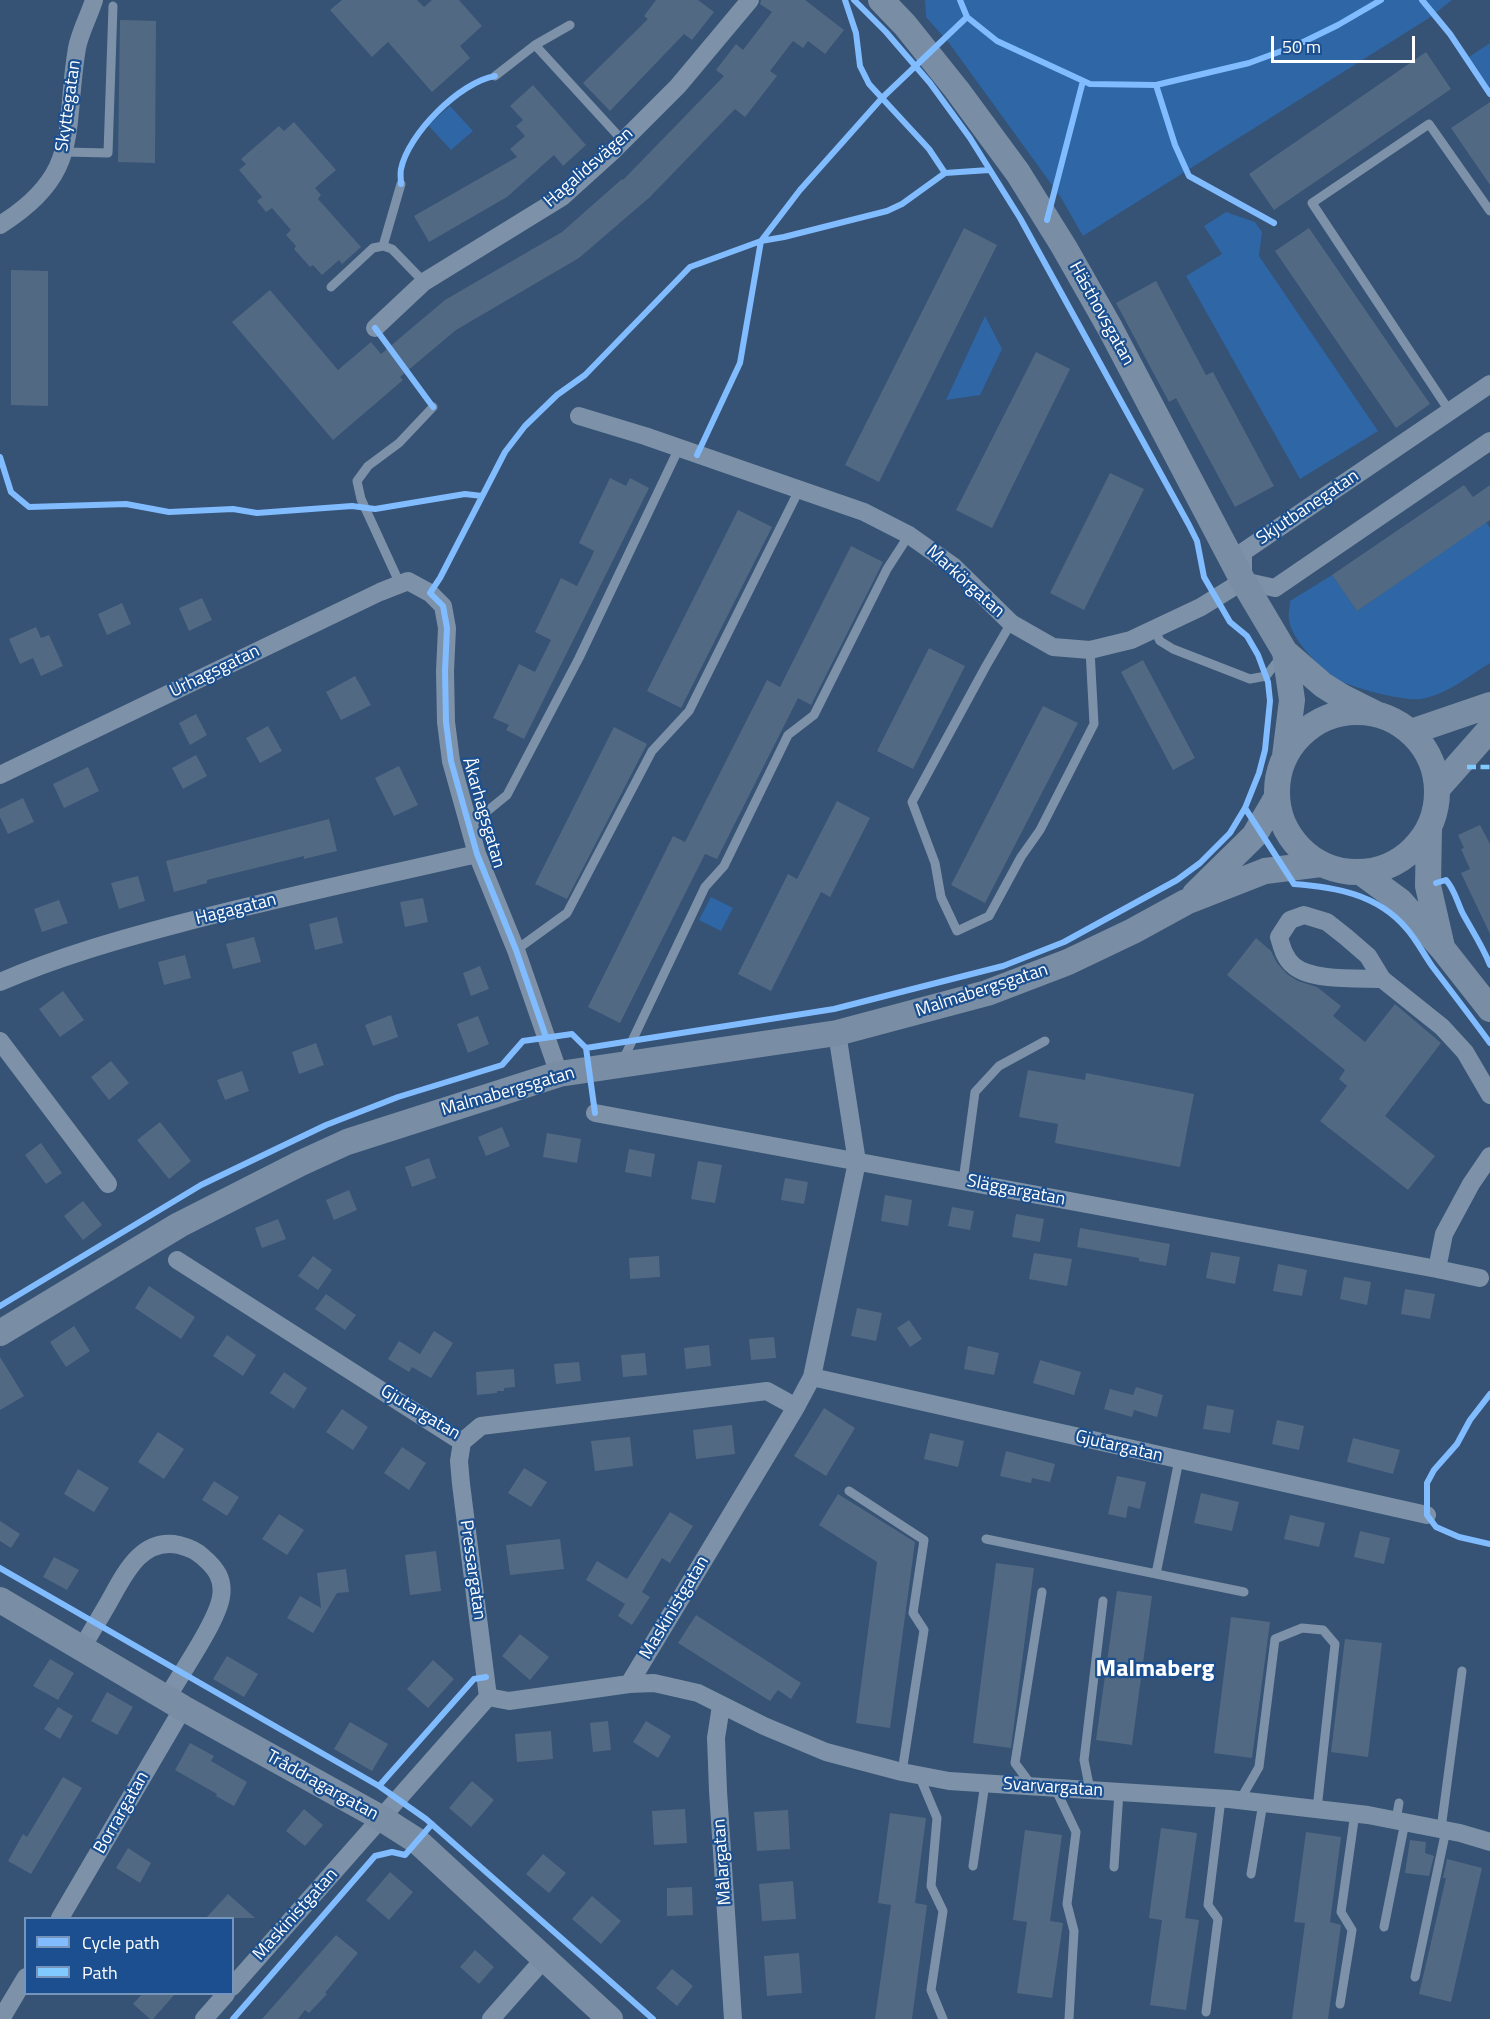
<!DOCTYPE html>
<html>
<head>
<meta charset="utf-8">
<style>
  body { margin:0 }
  #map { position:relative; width:1490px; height:2019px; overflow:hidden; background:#365274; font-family:"Titillium Web",sans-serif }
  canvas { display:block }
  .legend { position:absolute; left:24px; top:1917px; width:210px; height:78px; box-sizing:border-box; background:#1b4f8f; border:2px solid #7695bc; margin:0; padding:8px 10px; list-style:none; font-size:18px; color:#fff }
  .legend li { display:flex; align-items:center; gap:12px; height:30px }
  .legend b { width:30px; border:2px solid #7695bc }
  .scale { position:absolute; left:1271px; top:36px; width:144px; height:27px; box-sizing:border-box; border:3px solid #fff; border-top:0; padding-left:8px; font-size:18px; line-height:21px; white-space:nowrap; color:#fff; -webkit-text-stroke:4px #1b4f8f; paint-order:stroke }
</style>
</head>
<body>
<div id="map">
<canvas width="1490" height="2019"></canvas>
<ul class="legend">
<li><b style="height:8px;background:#80bcff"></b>Cycle path</li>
<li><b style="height:8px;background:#80caff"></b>Path</li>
</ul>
<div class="scale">50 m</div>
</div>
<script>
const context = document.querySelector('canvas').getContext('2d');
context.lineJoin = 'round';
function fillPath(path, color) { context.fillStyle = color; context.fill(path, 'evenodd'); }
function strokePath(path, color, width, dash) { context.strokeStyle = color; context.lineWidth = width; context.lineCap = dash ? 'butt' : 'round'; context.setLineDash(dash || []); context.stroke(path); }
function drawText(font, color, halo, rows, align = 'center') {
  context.font = font + ' "Titillium Web",sans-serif'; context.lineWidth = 4.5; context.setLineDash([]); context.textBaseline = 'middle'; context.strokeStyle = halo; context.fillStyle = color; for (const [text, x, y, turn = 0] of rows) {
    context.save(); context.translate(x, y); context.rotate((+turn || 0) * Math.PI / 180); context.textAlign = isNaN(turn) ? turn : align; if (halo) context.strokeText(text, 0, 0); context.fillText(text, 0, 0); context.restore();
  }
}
fillPath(new Path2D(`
  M925 0H1452L1429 18 1083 236 1060 196 949 43 926 17Z
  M1490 43V88L1469 57Z
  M450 106 473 131 451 150 428 125Z
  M1226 212 1255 222 1262 232 1259 256 1378 431 1300 479 1186 276 1222 254 1204 226Z
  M985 316 1002 349 980 395 946 400Z
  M1486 522 1490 528V663C1469 676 1446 695 1421 699 1402 701 1363 690 1345 683 1326 675 1291 641 1289 619 1288 614 1290 607 1290 601L1332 575 1357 611Z
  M711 897 733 908 721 931 699 920Z`), '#2f66a5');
fillPath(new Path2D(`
  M342 0H417L424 7 432 0H459L482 26 460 46 470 58 432 92 388 42 372 57 330 10Z
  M656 0H698L714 12 692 40 684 34 610 111 583 83 648 19 644 16Z
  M761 0H805L844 30 825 54 808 41 803 48 793 41 770 71 777 76 745 117 735 109 650 197 579 258 456 330 400 377 403 380 333 440 232 322 270 290 338 370 371 342 381 354 445 300 562 232 622 179 623 180 724 76 716 70 736 44 743 50 772 12 760 4Z
  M120 20 156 21 155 163 118 162Z
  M1426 52 1451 89 1274 210 1249 174Z
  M533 85 586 145 563 166 554 155 507 197 429 242 414 216 517 157 510 149 525 136 516 126 523 120 510 106Z
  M1490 102V185L1451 128Z
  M294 122 336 170 315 188 321 195 318 199 361 247 342 264 339 260 322 275 313 265 310 267 294 249 296 246 286 235 291 230 272 208 266 212 257 201 262 197 239 170 246 164 241 159 279 126 284 131Z
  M964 228 997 245 879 482 845 465Z
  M1309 228 1430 404 1396 428 1275 251Z
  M11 270 48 271V406L11 405Z
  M1156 281 1206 375 1213 372 1274 486 1235 507 1176 398 1169 402 1116 303Z
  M1036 352 1070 369 992 528 956 510Z
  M1110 473 1144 489 1084 610 1050 593Z
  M610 478 626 486 630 478 649 488 524 739 506 730 509 725 493 718 519 664 535 672 551 640 535 632 561 578 577 586 591 558 594 551 579 543Z
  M1464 485 1473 497 1490 485V520L1357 611 1332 575Z
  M738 510 772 527 681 708 647 691Z
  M851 546 883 562 811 705 798 698 717 859 705 854 620 1023 588 1007 673 836 685 842 767 680 780 687Z
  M202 598 212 620 189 631 179 608Z
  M122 603 131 624 107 635 98 614Z
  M36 627 41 638 49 635 63 666 41 676 33 658 20 664 9 639Z
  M929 648 965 666 913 769 877 751Z
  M1143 660 1195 758 1173 770 1121 672Z
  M355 676 371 705 341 720 326 692Z
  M1043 706 1078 723 985 903 951 885Z
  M196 714 207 735 190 745 179 723Z
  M268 726 282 751 260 763 246 738Z
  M614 727 647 744 567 899 535 884Z
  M196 755 207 776 183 789 172 768Z
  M399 766 418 805 394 816 375 778Z
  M88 767 99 791 64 808 53 784Z
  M23 798 34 822 8 834 0 817V809Z
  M837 801 870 818 830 897 821 892 771 991 738 974 788 874 797 879Z
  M329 819 337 851 304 859V856L207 880V883L174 892 166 861Z
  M1480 825 1490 844V934L1461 873 1470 869 1461 849 1464 848 1458 835Z
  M138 876 145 901 119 909 111 883Z
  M423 898 428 922 405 927 400 902Z
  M59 900 68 923 42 932 34 909Z
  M337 917 343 943 315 950 309 924Z
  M254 937 261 962 233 969 226 944Z
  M1256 938 1271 951 1277 963 1287 974 1298 981 1317 987 1341 1006 1333 1016 1365 1042 1395 1004 1441 1043 1385 1116 1435 1156 1408 1190 1320 1121 1347 1086 1339 1079 1345 1070 1227 975Z
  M185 955 191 978 164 985 158 962Z
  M480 966 489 989 471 996 463 973Z
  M63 991 84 1020 60 1037 39 1009Z
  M391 1015 398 1037 373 1046 365 1025Z
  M478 1016 489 1044 468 1053 457 1024Z
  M316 1043 324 1065 299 1074 292 1052Z
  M111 1061 129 1083 109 1100 91 1077Z
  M1028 1070 1085 1080 1086 1073 1194 1094 1180 1167 1055 1143 1058 1124 1019 1117Z
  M242 1071 249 1091 225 1100 217 1080Z
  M160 1122 191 1161 169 1179 137 1140Z
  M502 1127 510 1146 486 1156 478 1137Z
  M547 1133 581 1139 577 1163 543 1157Z
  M41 1143 62 1173 46 1184 25 1155Z
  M629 1149 655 1154 651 1177 625 1172Z
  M429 1158 436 1178 412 1187 405 1167Z
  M698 1161 722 1165 715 1203 691 1199Z
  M785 1178 808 1182 804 1204 781 1200Z
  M349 1190 357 1210 334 1220 326 1200Z
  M885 1195 912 1200 908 1226 881 1221Z
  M83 1201 102 1225 83 1240 64 1216Z
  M952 1207 974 1211 970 1230 948 1226Z
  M1016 1214 1044 1219 1040 1242 1012 1237Z
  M278 1219 286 1239 262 1248 255 1228Z
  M1080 1228 1170 1244 1166 1266 1139 1261V1258L1077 1247Z
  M1211 1252 1240 1257 1235 1284 1206 1278Z
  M1034 1253 1072 1259 1067 1286 1029 1279Z
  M313 1256 332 1270 318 1290 298 1276Z
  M659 1256 660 1277 630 1279 629 1258Z
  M1278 1264 1307 1270 1302 1296 1273 1291Z
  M1344 1277 1371 1282 1367 1305 1340 1299Z
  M149 1286 195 1317 181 1339 135 1308Z
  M1405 1289 1435 1294 1430 1319 1401 1314Z
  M326 1294 356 1315 345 1330 315 1309Z
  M857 1308 882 1313 876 1341 851 1336Z
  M909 1320 922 1339 910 1347 897 1328Z
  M74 1326 90 1351 66 1367 50 1342Z
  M434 1331 453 1343 431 1378 412 1367 409 1372 388 1359 399 1341 420 1354Z
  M227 1335 256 1355 243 1376 213 1356Z
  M774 1337 776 1358 751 1360 749 1339Z
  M709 1345 711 1366 686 1369 684 1348Z
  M968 1346 999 1353 994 1375 964 1369Z
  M645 1353 647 1375 623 1377 621 1355Z
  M0 1357 24 1396 0 1410Z
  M1040 1360 1081 1372 1074 1395 1033 1383Z
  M579 1362 581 1381 556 1384 554 1364Z
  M514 1369 515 1387 504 1388V1391H497V1393L477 1395 476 1372Z
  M284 1372 307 1388 294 1409 270 1393Z
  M1136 1387 1163 1395 1157 1417 1134 1410 1132 1417 1104 1409 1110 1389 1133 1395Z
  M1207 1405 1234 1410 1230 1433 1203 1429Z
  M824 1408 855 1428 826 1476 794 1456Z
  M342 1409 368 1427 353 1450 326 1432Z
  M1277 1420 1304 1426 1299 1450 1272 1444Z
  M732 1425 735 1454 696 1459 693 1430Z
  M158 1432 184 1449 164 1479 138 1462Z
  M930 1433 964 1441 958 1467 924 1459Z
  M630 1437 633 1466 595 1471 591 1441Z
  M1353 1438 1400 1450 1393 1474 1347 1462Z
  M402 1447 426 1463 409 1490 384 1473Z
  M1006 1451 1055 1464 1050 1482 1032 1478 1031 1483 1000 1476Z
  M524 1468 547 1482 531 1507 508 1493Z
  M78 1469 109 1488 94 1512 64 1494Z
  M1117 1476 1146 1482 1140 1509 1128 1506 1126 1518 1108 1514Z
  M214 1481 239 1497 227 1516 202 1500Z
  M1201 1493 1239 1502 1232 1531 1194 1523Z
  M838 1494 915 1542 890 1728 856 1723 877 1562 819 1525Z
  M670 1512 693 1526 670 1563 662 1558 642 1592 650 1597 632 1625 618 1616 625 1604 586 1580 597 1561 627 1579Z
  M279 1514 304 1530 287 1555 262 1539Z
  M1290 1515 1325 1523 1319 1547 1284 1539Z
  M0 1521 20 1534 11 1548 0 1541Z
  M1360 1531 1390 1538 1384 1564 1354 1557Z
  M560 1539 564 1569 510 1575 506 1545Z
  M436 1551 441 1591 410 1595 405 1555Z
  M54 1557 79 1570 67 1590 43 1577Z
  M996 1563 1034 1568 1011 1748 973 1743Z
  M346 1569 349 1592 337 1593 313 1633 287 1618 300 1596 321 1608 317 1573Z
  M1117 1591 1152 1596 1132 1745 1096 1740Z
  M696 1615 801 1683 791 1699 778 1690 770 1701 678 1643Z
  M1231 1617 1270 1622 1252 1758 1214 1753Z
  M520 1634 549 1657 530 1680 502 1656Z
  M1345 1639 1382 1643 1368 1757 1331 1752Z
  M227 1656 258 1674 244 1697 213 1679Z
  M50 1659 74 1673 58 1700 33 1686Z
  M433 1660 454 1679 428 1708 407 1689Z
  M107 1692 133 1707 117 1735 91 1721Z
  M58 1707 73 1716 60 1739 44 1729Z
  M608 1721 611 1750 593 1752 590 1723Z
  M646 1721 671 1736 658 1758 633 1742Z
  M350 1722 388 1744 372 1771 334 1749Z
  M551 1731 553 1759 517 1762 515 1734Z
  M190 1743 214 1756 211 1761 247 1782 234 1806 216 1796 217 1794 175 1770Z
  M63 1777 82 1788 31 1874 8 1861 23 1834 27 1837Z
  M472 1781 494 1800 471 1827 449 1808Z
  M304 1809 323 1825 305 1846 286 1831Z
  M685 1809 687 1843 654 1845 652 1811Z
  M788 1810 790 1849 757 1851 754 1812Z
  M890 1813 926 1818 915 1903 927 1905 912 2019H875L891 1905 878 1903Z
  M1161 1828 1197 1833 1185 1918 1199 1920 1186 2010 1150 2005 1162 1920 1149 1918Z
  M1025 1830 1062 1835 1050 1921 1063 1923 1052 1998 1017 1993 1027 1922 1013 1920Z
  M1306 1832 1341 1837 1330 1922 1341 1925 1328 2019H1292L1305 1923 1294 1922Z
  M1410 1840 1426 1842 1425 1853 1434 1856 1429 1876 1405 1873Z
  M128 1848 151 1863 140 1883 116 1868Z
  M543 1854 566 1873 549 1893 526 1874Z
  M1447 1859 1482 1868 1451 2002 1419 1994 1446 1878H1443Z
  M390 1872 413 1892 389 1920 366 1900Z
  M793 1881 796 1919 762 1921 759 1884Z
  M692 1887 693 1915 667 1916V1888Z
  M228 1894 255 1918H206Z
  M592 1896 621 1921 601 1944 572 1919Z
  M336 1935 358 1953 325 1993 327 1994 309 2013 305 2010 298 2019H262Z
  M475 1950 494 1967 479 1984 460 1967Z
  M799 1953 802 1993 767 1996 764 1956Z
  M672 1969 693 1986 677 2006 656 1988Z
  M142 1994H175L153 2019H150L133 2004Z`), '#526984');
strokePath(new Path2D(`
  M535 45 623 141
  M495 76 535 45 570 25
  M65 152 108 153 113 6
  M383 246 392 249 424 282
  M331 287 373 248 383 246 401 184
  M1450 412 1312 203 1429 124 1490 211
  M400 584 361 499 357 481 368 466 399 443 433 407
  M1011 623 986 666 912 802 935 863 941 897 957 931 989 916 1021 857 1040 830 1094 724 1090 650
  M1154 629 1160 641 1173 649 1250 679 1266 676 1280 658
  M469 826 507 795 579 658 679 448
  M516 950 567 913 652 751 689 711 799 490
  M623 1060 705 887 724 866 788 735 814 715 887 569 909 535
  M963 1181 975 1092 999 1066 1045 1041
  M849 1491 924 1540 913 1613 924 1630 902 1772
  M986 1539 1244 1592
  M1156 1574 1179 1460
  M919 1775 937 1818 931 1886 943 1911 931 1990 943 2019
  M1032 1786 1015 1763 1042 1592
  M1055 1788 1076 1832 1067 1904 1074 1931 1069 2019
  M1090 1790 1084 1760 1103 1601
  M1240 1800 1259 1767 1275 1639 1302 1628 1323 1630 1335 1644 1317 1809
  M1396 1820 1399 1803
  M1441 1829 1462 1671
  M973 1866 985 1783
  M1114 1867 1119 1792
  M1251 1874 1263 1803
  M1384 1927 1405 1822
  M1415 1977 1446 1830
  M1340 2004 1352 1930 1341 1912 1355 1813
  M1206 2012 1218 1919 1208 1905 1221 1799`), '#7d92a8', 9);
strokePath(new Path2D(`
  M0 225C83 173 63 131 77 48 80 32 89 16 94 0
  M375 328 424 282 562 197 614 150 678 86 750 0
  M579 416 645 436 864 512 909 535 953 566 1011 623 1053 647 1090 650 1131 640 1201 607 1243 581
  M1243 576V552L1490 384
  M1243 581 1275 588 1490 441
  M0 775 380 592 408 581 430 593 443 606 447 628 445 671 446 722 451 761 477 854 516 950 559 1074
  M1382 979C1359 978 1311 981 1294 966 1285 959 1282 948 1279 937L1290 920 1304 915 1327 922 1346 937 1368 956 1382 979 1442 1027 1465 1052 1490 1095
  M0 982C58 957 117 940 178 924 277 898 377 877 477 854
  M0 1041 108 1184
  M595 1113 1437 1269 1444 1234 1471 1184 1490 1156
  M177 1260 462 1442
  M1437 1269 1480 1278
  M812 1377 1427 1515
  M462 1442 481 1426 767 1391 796 1407
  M462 1442 459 1461 461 1484 488 1697
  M82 1648C91 1632 101 1616 110 1600 125 1573 142 1537 179 1545 187 1547 197 1551 203 1557 216 1568 224 1579 221 1597 217 1622 181 1673 167 1698
  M629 1684 654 1683 698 1693 764 1726 826 1752 902 1772 949 1781 1229 1799 1368 1815 1460 1833 1490 1842
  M721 1706 716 1738 718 1791 733 2019
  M60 1918 183 1708
  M232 1987 488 1697 509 1701 629 1684 796 1407 812 1377 857 1162 837 1033
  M1 2019 26 1977
  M204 2019 226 1994
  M491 2019 544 1959`), '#7d92a8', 18);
strokePath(new Path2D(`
  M881 0 905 25 957 90 1018 173 1064 247 1110 328 1243 581 1285 652 1323 685 1342 697 1374 713
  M1277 792a80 80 0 1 1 160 0a80 80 0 1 1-160 0Z
  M1411 732 1490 705
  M1285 756 1292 700 1285 652
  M1438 788 1490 729
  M1429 829 1428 886 1442 947
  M1362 873 1400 901 1442 948 1490 1009
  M1195 894 1254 836 1277 797
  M0 1333 179 1225 301 1163 347 1142 559 1074 837 1033 987 993 1068 962 1133 931 1186 902 1265 871 1321 864
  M0 1600 183 1708 381 1818 417 1841 610 2019`), '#798da4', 26);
strokePath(new Path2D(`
  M1467 767H1490`), '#80caff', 4.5, [9, 4.5]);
strokePath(new Path2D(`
  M845 0 856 33 860 66 869 84 929 149 945 173
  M1422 0 1450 34 1490 94
  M967 17 997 41 1090 84 1156 85 1249 63 1295 46 1338 25 1381 0
  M1156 85 1175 145 1189 176 1274 223
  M401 184C401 179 400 174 401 169 408 134 460 82 495 76
  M1047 220 1083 81
  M375 328 433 407
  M697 455 740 363 761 241 784 237 887 211 902 204 945 173 989 170
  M0 457 11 492 29 507 126 504 169 512 233 509 257 513 352 506 375 509 465 494 482 496
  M1245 808 1294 884C1335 887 1377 894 1406 928 1416 939 1423 953 1432 966 1451 991 1471 1017 1490 1043
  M1436 883 1446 880C1455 890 1457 902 1463 914 1473 932 1483 947 1490 965
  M546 1037 516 950 477 854 451 761 446 722 445 671 447 628 443 606 430 593 440 578 505 452 525 426 557 395 585 375 690 267 761 241 800 190 882 98 967 17 960 0
  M586 1048 834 1009 1003 966 1064 942 1177 880 1200 863 1230 833 1245 808 1259 773 1265 750 1270 701 1268 682 1258 655 1247 636 1230 622 1204 577 1197 541 1189 525 1020 218 970 138 930 83 886 32 854 0
  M0 1306 201 1185 326 1125 398 1097 502 1065 523 1041 572 1034 586 1048 595 1113
  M1490 1394 1470 1420 1457 1444 1434 1470 1427 1483V1515L1436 1527 1459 1537 1490 1544
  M0 1568 379 1786 426 1819 653 2019
  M379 1786 474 1679 486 1677
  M233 2019 375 1856 392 1852 405 1855 432 1824`), '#80bcff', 6);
drawText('18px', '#fff', '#1b4f8f', [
  ["Skyttegatan",69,106,-82],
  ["Hagalidsvägen",589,168,-41],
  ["Hästhovsgatan",1101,314,61],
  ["Skjutbanegatan",1308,508,-34],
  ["Markörgatan",965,582,42],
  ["Urhagsgatan",215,672,-26],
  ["Åkarhagsgatan",483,813,74],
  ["Hagagatan",236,910,-14],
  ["Malmabergsgatan",982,991,-18],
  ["Malmabergsgatan",508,1092,-16],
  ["Släggargatan",1016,1191,11],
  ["Gjutargatan",420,1413,31],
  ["Gjutargatan",1119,1447,13],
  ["Pressargatan",472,1570,82],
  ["Maskinistgatan",675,1608,-59],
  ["Tråddragargatan",322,1786,29],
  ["Svarvargatan",1053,1788,4],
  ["Borrargatan",122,1813,-60],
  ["Målargatan",723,1862,-94],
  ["Maskinistgatan",296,1915,-48]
]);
drawText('bold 24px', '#fff', '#1b4f8f', [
  ["Malmaberg",1155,1670]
]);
</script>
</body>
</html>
